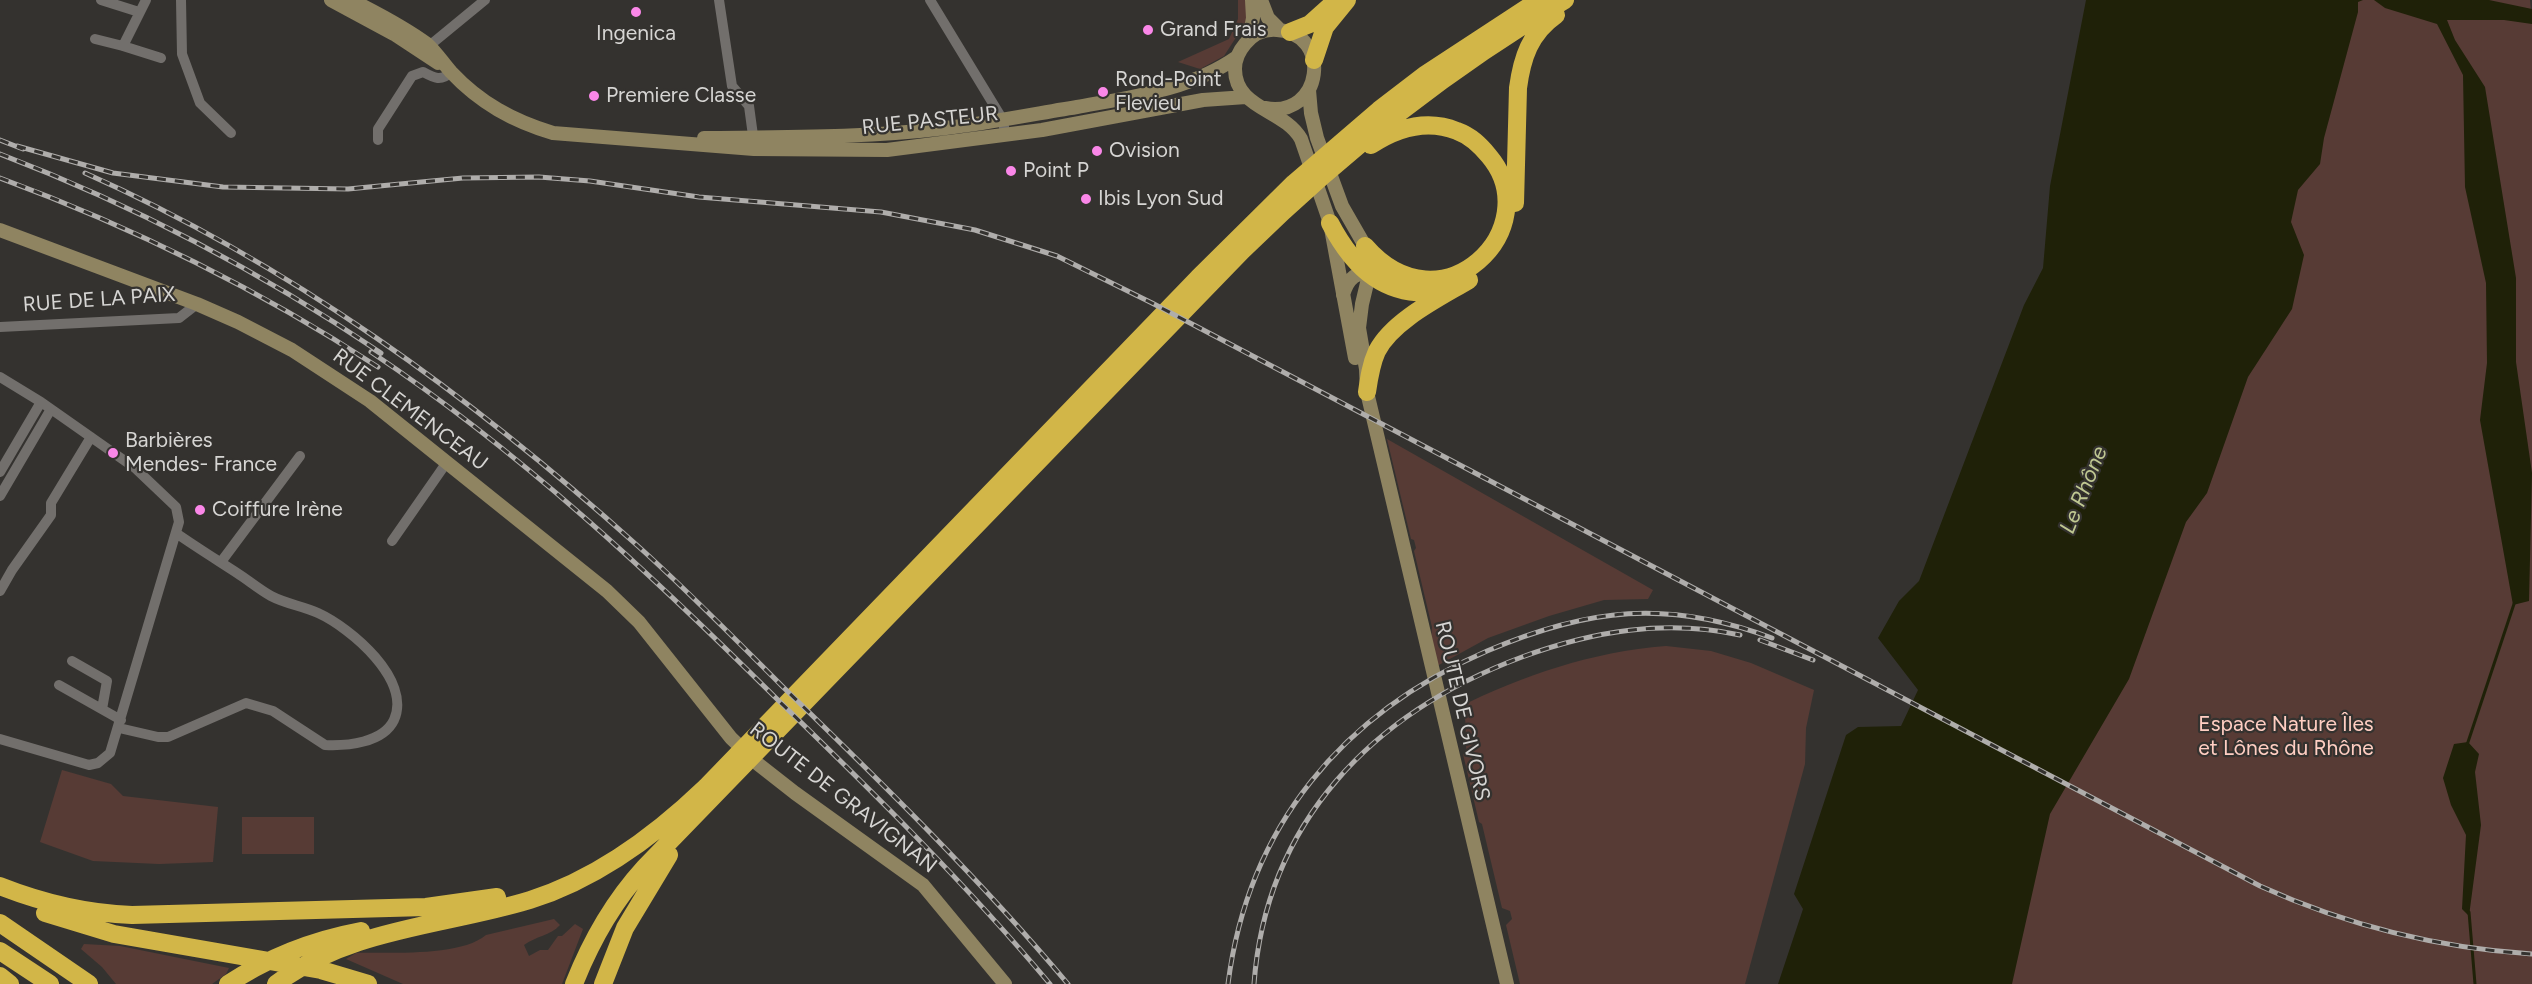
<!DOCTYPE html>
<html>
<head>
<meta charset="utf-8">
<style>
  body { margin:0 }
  canvas { display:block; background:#34322f }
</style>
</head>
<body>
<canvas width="2532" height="984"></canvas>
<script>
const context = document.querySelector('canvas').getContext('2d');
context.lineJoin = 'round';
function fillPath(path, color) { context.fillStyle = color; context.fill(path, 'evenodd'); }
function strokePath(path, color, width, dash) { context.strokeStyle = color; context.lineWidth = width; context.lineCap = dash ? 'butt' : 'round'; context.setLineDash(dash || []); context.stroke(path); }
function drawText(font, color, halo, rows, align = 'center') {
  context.font = font + ' Figtree,sans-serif'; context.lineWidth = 4.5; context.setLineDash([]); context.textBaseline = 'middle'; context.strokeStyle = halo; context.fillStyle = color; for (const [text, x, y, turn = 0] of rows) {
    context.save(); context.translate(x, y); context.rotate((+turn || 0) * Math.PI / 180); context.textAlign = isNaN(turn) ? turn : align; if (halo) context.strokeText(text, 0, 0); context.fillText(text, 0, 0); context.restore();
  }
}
fillPath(new Path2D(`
  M1238 0H1248L1246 28H1242L1224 56 1200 69 1178 62 1229 39 1238 19Z
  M2223 0H2530L2532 24V984H1943Z
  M1387 439 1653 590 1648 599 1604 600 1549 616 1488 638 1437 666 1431 641 1432 627 1414 551 1416 548 1414 540 1411 539Z
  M1666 646 1711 651 1751 663 1814 690 1806 728 1805 764 1745 984H1520L1506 925 1512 919 1510 911 1502 908 1482 824 1479 822 1463 754 1467 753C1464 739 1468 725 1463 710L1459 712 1457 708C1524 675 1591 652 1666 646Z
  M62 770 111 784 123 796 218 807 213 862 159 864 93 861 40 842Z
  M242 817H314V854H242Z
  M554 919 560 925C550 936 536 936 524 945L529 956 540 950H548L558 936H562L575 924 583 929 562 984H403L346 959 356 953C390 952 460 957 486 935Z
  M84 944 120 946 229 968 226 974 212 984H116L102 967 81 949Z`), '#573b35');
fillPath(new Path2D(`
  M2086 0H2363L2358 2V12L2324 138 2320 164 2298 190 2291 222 2304 255 2292 309 2248 377 2207 493 2186 522 2129 679 2050 814 2012 984H1778L1803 909 1794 894 1846 735 1858 727 1901 726 1918 690 1878 638 1899 601 1919 581 2024 305 2043 268 2050 186Z
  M2374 0H2489L2532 9V24L2504 20H2447L2455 40 2485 87 2516 278V362L2532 473 2529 601 2513 605 2480 420 2487 363 2486 283 2465 187 2463 75 2437 24 2385 8Z
  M2468 742 2479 754 2475 772 2481 825 2469 916 2462 909 2466 835 2451 805 2443 778 2454 744Z`), '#1f2108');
strokePath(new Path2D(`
  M2467 745 2514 604
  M2469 912 2475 984`), '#1f2108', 3);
strokePath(new Path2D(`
  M101 0 139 12
  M146 0 123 46 161 58
  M181 0 182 54 200 103 231 133
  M719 0 732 86 749 106 754 143
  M930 0 1003 120 1005 134
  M95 39 123 46
  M429 46 485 0
  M378 140V129L412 76 423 72C434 78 441 82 451 72
  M0 327 179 318 197 304
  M0 377 41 402 135 468 176 507 179 522 110 753 98 763 89 765 0 739
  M0 472 41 402
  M0 496 51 409
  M392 541 447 462
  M221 562 300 456
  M0 591 12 570 51 515V503L91 437
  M72 661 107 681 102 709
  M59 685 121 720
  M119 728 158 737H168L246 703 273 711 325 745C347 746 383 743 394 720 412 680 351 628 318 613 303 606 286 604 271 596 260 590 248 580 237 573 217 560 196 547 176 533`), '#726f6c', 10);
strokePath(new Path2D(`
  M331 0 394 34 438 63
  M351 0C377 13 404 27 427 44 436 52 443 63 451 72 480 103 513 121 553 133L754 149 887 150 1042 130 1203 100 1246 97
  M1261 0 1268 18 1280 30
  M1249 39 1253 18 1252 0
  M1309 90 1311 113 1317 138 1342 206 1365 246 1368 279 1362 304 1359 328 1366 369 1367 392 1507 984
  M1265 108C1323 119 1333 33 1277 30 1265 29 1253 34 1245 44 1239 51 1235 60 1235 69 1235 109 1284 109 1301 139L1330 223 1355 358
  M704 138C785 137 866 138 946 128 990 123 1033 114 1077 107 1132 97 1190 90 1237 57
  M0 230 197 304 238 322 292 350 370 401 607 591 639 622 731 738 758 764 795 793 923 885 1005 984
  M1343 295C1348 277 1356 273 1374 270`), '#8f8461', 14);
strokePath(new Path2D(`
  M1290 32 1310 24 1330 6
  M1314 60 1325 27 1347 0
  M1515 203 1518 88C1522 58 1530 33 1556 15
  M1330 223C1354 269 1387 300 1442 291
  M1365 246C1442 335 1549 227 1489 156 1480 145 1471 136 1457 131 1427 119 1397 128 1371 145
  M1367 392C1369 378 1371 364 1377 351 1393 320 1441 297 1469 280
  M0 886C43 903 85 913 132 915L426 907 497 897
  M45 913 114 934 321 970 368 984
  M0 923 89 984
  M0 951 50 984
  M0 976 10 984
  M228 984C269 957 313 940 361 931
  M276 984C350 928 445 926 530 900 597 879 656 835 706 787L1198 278 1294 183 1379 110 1426 74 1539 0
  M574 984C591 941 613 902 644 868L1243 250C1341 154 1447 69 1565 0
  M603 984 625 928 669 855`), '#d2b648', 18);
const rail = new Path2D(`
  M0 140 23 149
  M17 146 113 173 223 187 348 189 463 178 539 177 590 181 699 197 881 212 975 230 1057 256 1152 303 2260 886C2346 925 2438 948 2532 954
  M0 154C134 205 263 273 381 353
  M85 173C290 264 472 397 639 547 688 591 735 639 782 686 881 782 979 878 1068 984
  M0 178C133 227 260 290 378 367
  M371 352C521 452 651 574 779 701 873 792 966 884 1050 984
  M1760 640 1813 660
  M1228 984C1248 826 1343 713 1487 651 1588 608 1668 599 1772 638
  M1254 984C1266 821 1374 712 1522 657 1593 631 1665 619 1740 635`);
strokePath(rail, '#afadab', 5);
strokePath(rail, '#34322f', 3, [9]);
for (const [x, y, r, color] of [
  [636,12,6,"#fa87e8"],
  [1148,30,6,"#fa87e8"],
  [1103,92,6,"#fa87e8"],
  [594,96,6,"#fa87e8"],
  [1097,151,6,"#fa87e8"],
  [1011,171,6,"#fa87e8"],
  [1086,199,6,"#fa87e8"],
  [113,453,6,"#fa87e8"],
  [200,510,6,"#fa87e8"]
]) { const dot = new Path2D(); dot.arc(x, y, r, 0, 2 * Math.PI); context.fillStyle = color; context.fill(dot); strokePath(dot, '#34322f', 2); }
drawText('21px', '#d6d5d3', '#34322f', [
  ["Grand Frais",1160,30],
  ["Ingenica",636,34,"center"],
  ["Rond-Point",1115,80],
  ["Flevieu",1115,104],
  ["Premiere Classe",606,96],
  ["Ovision",1109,151],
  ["Point P",1023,171],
  ["Ibis Lyon Sud",1098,199],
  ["Barbières",125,441],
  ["Mendes- France",125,465],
  ["Coiffure Irène",212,510]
], 'left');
drawText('21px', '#d6d5d3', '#34322f', [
  ["RUE PASTEUR",930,121,-6],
  ["RUE DE LA PAIX",99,300,-4],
  ["RUE CLEMENCEAU",410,410,37],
  ["ROUTE DE GIVORS",1462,711,77],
  ["ROUTE DE GRAVIGNAN",843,798,38]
]);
drawText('21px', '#ffcec2', '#34322f', [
  ["Espace Nature Îles",2286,725],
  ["et Lônes du Rhône",2286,749]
]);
drawText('italic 22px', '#bfc791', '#34322f', [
  ["Le Rhône",2084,490,-68]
]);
</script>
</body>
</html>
